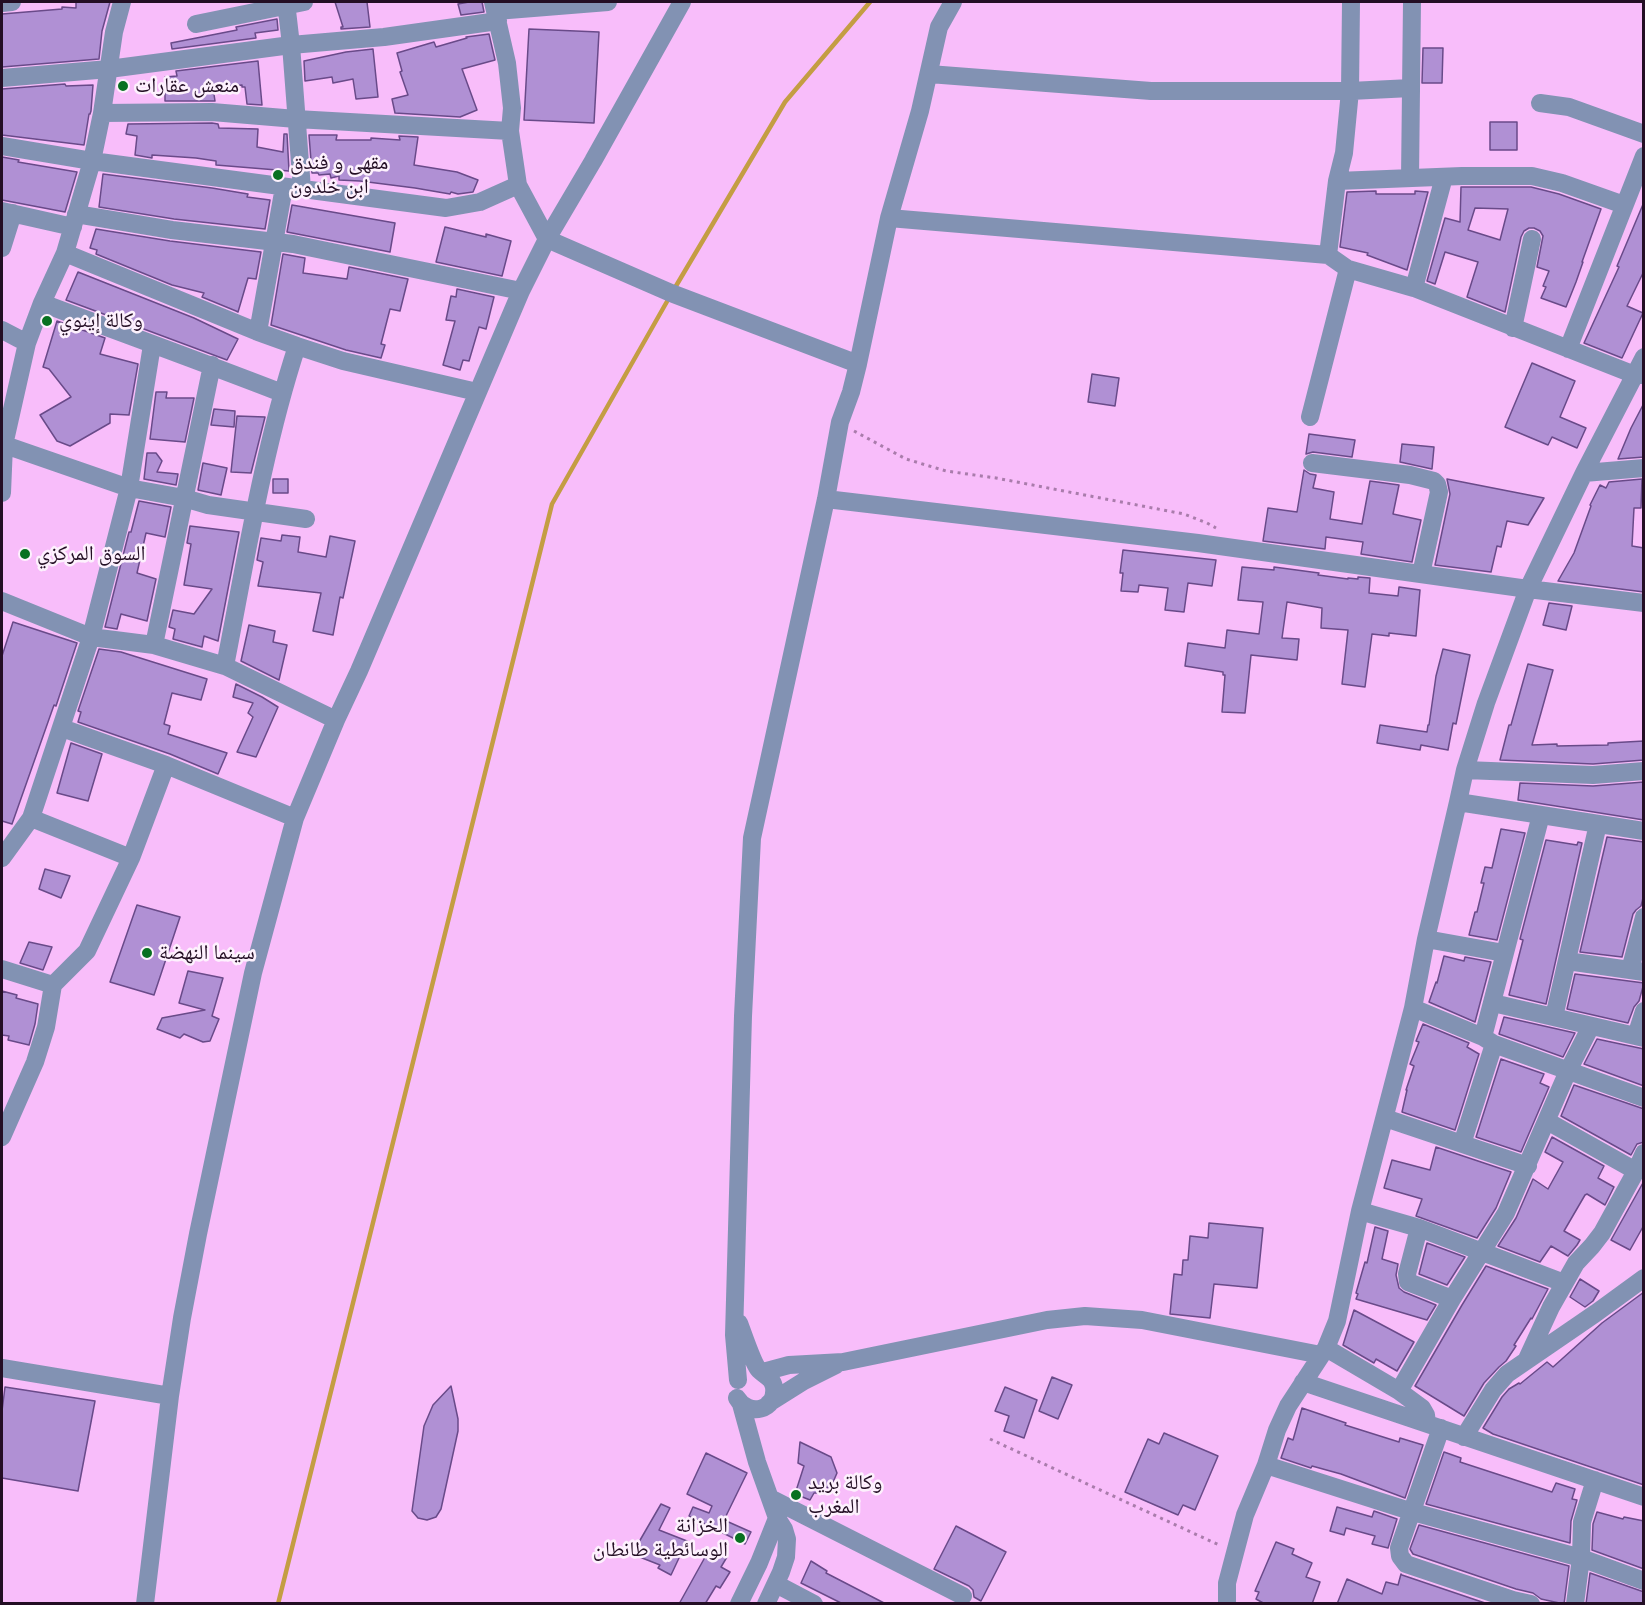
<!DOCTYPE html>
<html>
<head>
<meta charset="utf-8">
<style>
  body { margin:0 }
  #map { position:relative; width:1645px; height:1605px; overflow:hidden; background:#f8bdfa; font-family:Karla,sans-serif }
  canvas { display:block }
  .frame { position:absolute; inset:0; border:3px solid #230e24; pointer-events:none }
</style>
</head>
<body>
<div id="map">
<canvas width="1645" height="1605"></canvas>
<div class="frame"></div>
</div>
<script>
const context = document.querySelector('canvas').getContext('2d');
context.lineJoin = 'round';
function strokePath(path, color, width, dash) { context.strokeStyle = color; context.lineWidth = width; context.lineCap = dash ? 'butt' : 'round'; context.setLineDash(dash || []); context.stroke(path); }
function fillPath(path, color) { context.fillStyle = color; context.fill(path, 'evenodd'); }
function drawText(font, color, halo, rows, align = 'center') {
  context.font = font + ' Karla,"Noto Naskh Arabic",sans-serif'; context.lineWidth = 5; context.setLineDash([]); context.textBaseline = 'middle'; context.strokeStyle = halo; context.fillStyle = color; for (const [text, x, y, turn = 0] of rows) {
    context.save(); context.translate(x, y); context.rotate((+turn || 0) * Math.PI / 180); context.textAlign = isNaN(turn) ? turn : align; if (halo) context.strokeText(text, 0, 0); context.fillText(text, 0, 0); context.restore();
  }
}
strokePath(new Path2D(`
  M673 291 785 102 870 2
  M278 1604 552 504 669 298`), '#c49d43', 4.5);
const building = new Path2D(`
  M76 2H110L102 31 99 59 2 67V14L62 9V7L76 8Z
  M335 2H367L370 27 341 29V27H343Z
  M469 2H482L484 12 461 15 458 4Z
  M277 19 278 30 255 33 256 38 172 49 171 43 237 30 236 27Z
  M529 29 599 32 594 123 524 120Z
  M489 34 495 60 462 69 477 110 460 117 395 113 392 99 408 95 400 72 402 71 397 53 434 42 436 47 467 38 466 37Z
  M1423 48H1443L1442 83H1422Z
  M373 49 378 97 356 99 353 79 333 83 332 77 305 81 304 61 346 52Z
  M258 61 262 105 247 104 245 87H242V85L213 88 215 101H165V77L177 76 176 71Z
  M65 84 66 86 93 85 91 111 90 114H89L84 145 2 135V89Z
  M1490 122H1517V150H1490Z
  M212 123 218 124 219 128 258 129 257 147 283 152 284 134H287L289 171 216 165V161L196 158 152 155V158L135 155 137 136 126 134 128 124Z
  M309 135H337L336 140H371V138L400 140 399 136 418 137 414 165 457 172 478 180 473 192 458 194 451 192 450 194 415 188 360 181 339 180V176L331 178 330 174 319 175 318 173H312Z
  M2 157 19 160 18 162 77 172 65 212 2 200Z
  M103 174 212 188 248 194 247 197 270 200 265 229 174 219 99 207Z
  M1461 187H1531L1559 194 1601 209 1582 262H1583L1576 282 1566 307 1541 298 1546 287 1543 286 1549 271 1537 267 1543 236 1540 231 1534 228H1529L1524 231 1521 237 1505 312 1467 297 1478 262 1445 252 1435 284 1427 281 1445 218 1460 222ZM1475 208 1508 209 1500 240 1468 230Z
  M1376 191V194H1415V191L1428 192 1407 270 1367 255 1368 253 1340 247 1347 192Z
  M1644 202V271L1627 306 1643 313 1622 358 1584 343 1619 267 1617 266Z
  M292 205 395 223 390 252 287 232Z
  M445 227 486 237V234L511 241 502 276 436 262Z
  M96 229 170 241 261 252 256 279 248 278 238 312 236 311 202 297 204 293 172 285 96 254 97 250 90 248Z
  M283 254 305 258 303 273 347 279 349 267 408 279 400 311 390 309 381 344 385 345 381 358 346 350 271 325Z
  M78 272 194 318 238 339 227 360 66 300Z
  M457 289 494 297 486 329 479 327 469 361 463 360 460 370 443 365 455 321 446 320 451 296 456 297Z
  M57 321 105 338 100 354 138 364 129 415 110 414V423L70 446 57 441 40 415 71 397 49 369 43 367Z
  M1532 363 1575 381 1560 417 1586 428 1577 448 1552 437 1548 445 1505 427Z
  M1092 374 1119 378 1115 406 1088 402Z
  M156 392H167L166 398H194L185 442 150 439Z
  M1644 403V457L1618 459 1631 428Z
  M214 409 235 411 234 427 211 425Z
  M237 416 265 417 251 473 231 472Z
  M1309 434 1355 440 1352 457 1313 452 1306 454Z
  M1402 444 1434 447 1432 469 1400 462Z
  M147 453H156L162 461 157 472 178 474 176 485 144 479Z
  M203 463 227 468 221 495 198 490Z
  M1304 470 1310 474 1316 475 1313 488 1334 492 1330 519 1362 524 1370 481 1399 485 1393 514 1421 520 1412 562 1361 554 1363 542 1326 537 1325 549 1263 541 1268 508 1297 512Z
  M273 479H288V493H273Z
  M1447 479 1544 498 1528 525 1507 521 1501 547 1497 546 1491 572 1435 565 1450 494Z
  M1642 479 1641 508H1634L1632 546 1644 548V592L1558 581 1574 553 1591 506 1590 505 1600 485 1606 488 1609 482Z
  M139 501 171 507 165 537 146 533 137 573 156 579 147 621 121 614 117 629 105 627 129 532H131Z
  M190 526 239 532 218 641 204 636 202 647 173 639 175 629 169 627 173 610 194 614 212 589 184 585 191 544 187 543Z
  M282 535 300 537 298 552 326 557 330 536 355 541 343 598 340 597 333 635 313 631 321 593 258 586 263 562 257 560 261 538 281 541Z
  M1123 550 1216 560 1212 586 1188 583 1184 612 1165 610 1168 588 1139 585 1138 592 1121 591 1123 573H1120Z
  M1242 567 1274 570V567L1319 573 1318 575 1348 579V578L1358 579V577L1370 578 1369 593 1398 596 1399 587 1420 590 1416 636 1389 633V636L1372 634 1365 687 1342 684 1348 630 1321 628 1322 608 1287 602 1282 638 1299 639 1297 660 1251 655 1245 713 1222 712 1225 675H1223V672L1185 666 1188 643 1225 648 1227 630 1259 634 1263 602 1238 600Z
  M1549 603 1572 606 1566 630 1543 625Z
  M13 622 77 643 56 706 54 705 12 824 2 821V656Z
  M249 625 275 631 273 642 287 645 279 680 241 661Z
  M99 649 121 652 207 679 201 700 172 693 164 724 170 726 168 734 227 753 218 774 170 754 78 722 81 712 78 711Z
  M1443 649 1470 655 1456 724 1453 723 1448 750 1421 745 1420 750 1377 743 1380 725 1427 732 1428 725H1429L1436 676Z
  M1528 664 1553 670 1532 745 1557 744V746L1608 745V743L1644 741V760L1593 764 1500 760 1509 725H1511Z
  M236 684 262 697 278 707 256 757 237 752 253 717 248 713 253 703 233 697Z
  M71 743 102 754 88 801 57 793Z
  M1644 782V820L1518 800 1520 783 1593 786Z
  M1501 829 1525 833 1497 940 1469 935 1475 912H1477L1484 883H1481L1485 867 1492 868Z
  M1607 837 1644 842V894L1641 906 1636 910 1633 914 1622 957 1580 952Z
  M1546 840 1577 845 1578 842 1582 843 1546 1004 1509 995 1523 940 1520 939Z
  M45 869 70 876 61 898 39 889Z
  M137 905 180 917 154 995 110 982Z
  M29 942 52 947 43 970 20 963Z
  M1444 956 1464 961 1465 957 1491 962 1475 1022 1429 1002 1436 982 1437 983Z
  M188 971 223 978 212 1016 219 1019 210 1041 203 1042 184 1034 180 1038 157 1029 162 1018 205 1010 179 1003Z
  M1575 974 1644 983 1639 1001 1634 1007 1628 1023 1567 1009Z
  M2 991 17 995 16 998 38 1004 35 1024 29 1045 8 1040 9 1036 2 1035Z
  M1504 1017 1575 1033 1563 1057 1499 1034Z
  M1423 1024 1469 1043 1467 1047 1479 1054 1455 1130 1402 1112 1407 1090H1406L1414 1066 1410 1064 1419 1042 1416 1041Z
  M1597 1039 1644 1049V1086L1584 1064Z
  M1501 1059 1544 1074 1540 1083 1549 1087 1521 1152 1476 1137Z
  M1574 1085 1644 1109V1142L1637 1144 1631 1155 1561 1116Z
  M1552 1137 1604 1166 1598 1178 1614 1187 1605 1205 1587 1194 1585 1195 1564 1231 1580 1240 1577 1245 1568 1256 1551 1246 1540 1262 1498 1246 1516 1218 1533 1179 1548 1189 1563 1162 1545 1152Z
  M1436 1147 1511 1172 1496 1208 1477 1238 1416 1216 1422 1199 1384 1188 1392 1160 1430 1170Z
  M1644 1181V1225L1630 1250 1611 1240Z
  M1209 1223 1263 1228 1257 1288 1214 1284 1210 1318 1170 1314 1174 1274 1182 1275 1183 1260H1188L1190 1236 1208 1238Z
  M1375 1227 1388 1231 1382 1259 1398 1264 1396 1275 1399 1288 1404 1292 1436 1305 1427 1320 1356 1299 1358 1294 1356 1293 1365 1262 1367 1263Z
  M1427 1243 1465 1257 1447 1285 1419 1274Z
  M1486 1266 1548 1289 1532 1319 1531 1318 1514 1345 1516 1346 1506 1361 1499 1367 1484 1383 1464 1416 1415 1386 1462 1305Z
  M1580 1279 1599 1291 1593 1301 1585 1307 1570 1297Z
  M1644 1292V1485L1493 1434 1483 1428 1502 1397 1509 1389 1519 1383 1520 1384 1547 1362 1553 1367 1602 1323Z
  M1354 1310 1414 1342 1397 1371 1376 1359 1374 1363 1343 1345Z
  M1052 1377 1072 1385 1058 1419 1039 1411Z
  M451 1386 458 1419V1431L441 1509 436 1517 427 1520 418 1518 412 1511 424 1426 433 1405Z
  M5 1387 95 1401 78 1491 2 1478V1411Z
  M1005 1387 1037 1400 1024 1438 1004 1431 1009 1416 995 1411Z
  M1302 1408 1346 1423 1345 1425 1399 1442 1400 1438 1423 1445 1405 1498 1341 1474 1312 1466 1311 1468 1281 1458 1288 1438 1293 1440Z
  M1164 1433 1218 1456 1195 1510 1183 1505 1178 1515 1125 1492 1148 1439 1159 1444Z
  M800 1442 831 1457 837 1473 830 1489 823 1485 821 1493H814L810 1500 795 1494 804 1466 798 1463Z
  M1444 1452 1461 1458 1460 1462 1552 1492 1556 1483 1575 1489 1572 1499 1577 1500 1571 1521 1570 1543 1426 1504Z
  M706 1453 747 1473 724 1520 751 1532 745 1544 689 1516 693 1507 709 1513 712 1506 687 1494Z
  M661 1504 670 1508 659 1530 687 1541 671 1575 658 1568 660 1565 632 1554Z
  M1337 1507 1372 1517 1374 1511 1397 1519 1388 1548 1372 1544 1375 1536 1346 1528 1344 1535 1330 1531Z
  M1597 1512 1623 1519 1624 1517 1644 1521V1569L1592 1550 1593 1524Z
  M1419 1525 1569 1566 1564 1604 1541 1599 1533 1593 1516 1589 1413 1554 1410 1549Z
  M956 1526 1006 1552 981 1601 974 1597 973 1590 969 1586 934 1569Z
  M1276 1542 1294 1549 1292 1554 1312 1563 1306 1577 1320 1582 1312 1604H1265L1256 1599 1259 1592 1255 1591Z
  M709 1550 727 1557 721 1567 730 1572 720 1588 716 1586 705 1604H679Z
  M811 1561 827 1571 826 1573 886 1604H843L801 1583Z
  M1590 1573 1644 1592V1604H1586Z
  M1401 1574 1402 1575 1488 1604H1337L1347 1579 1382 1594 1386 1582 1398 1585Z`);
fillPath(building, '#b090d4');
strokePath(building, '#694a89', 1.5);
strokePath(new Path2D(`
  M854 431 906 459 946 471 996 478 1184 514 1207 523 1216 528
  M990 1439 1219 1545`), '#a97cab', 3, [3, 4.5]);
strokePath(new Path2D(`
  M286 2 291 45 302 189
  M493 2 507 63 512 108 510 131 518 185 547 239 671 293 858 364
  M2 3 12 2
  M496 11 608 2
  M196 24 304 2
  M929 74 1151 91H1350L1411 88
  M2 78 109 69 291 45 384 37 498 21
  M1540 103 1569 107 1644 134
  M102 113 212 112 296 119 510 131
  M2 146 92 161 446 208 480 202 518 185
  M1410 178 1412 2
  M1337 181 1462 176H1532L1562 183 1624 205
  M2 211 73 227
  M76 214 172 230 293 244 521 291
  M889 218 1328 255 1348 269 1414 288 1635 375H1644
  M2 248 13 213
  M65 253 258 332 297 346 343 361 477 392
  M1328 255 1337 181 1344 153 1350 91 1351 2
  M1414 288 1444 177
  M42 303C122 333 202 362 282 393
  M1513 328 1532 239
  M2 330 27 343
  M258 332 284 187
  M1568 349 1644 156
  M1310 417 1348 269
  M2 444 129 488 184 498 208 505 306 519
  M1312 463 1410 475 1434 481 1437 484 1439 492 1421 574
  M1584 473 1644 468
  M2 493 4 445 27 343 42 303 65 253 92 161 102 113 114 32 122 2
  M826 499 1198 543 1528 589 1644 603
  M2 601 91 637 154 645 225 666 336 720
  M154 645 212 365
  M225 666C246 559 263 450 297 346
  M62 728 166 765 295 818
  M1465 770 1593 775 1644 771
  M1458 802 1644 831
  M2 858 31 818 91 637 129 488 152 345
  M131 858 166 765
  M1426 939 1504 953
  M1567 961 1644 972
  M2 969 53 985
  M1630 970 1644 917
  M1493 1003 1644 1038
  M1413 1008 1483 1037 1494 1044 1644 1098
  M1554 1017 1598 824
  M1636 1036 1644 1011
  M1483 1037 1541 815
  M1385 1118 1528 1166
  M1547 1121 1636 1171
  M2 1137 35 1062 46 1027 53 985 87 951 131 858 31 818
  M1462 1144 1494 1044
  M1360 1211 1419 1228 1564 1283
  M1419 1228 1407 1274 1408 1282 1452 1299
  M1326 1348 1399 1391 1422 1408 1426 1415 1427 1423
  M1527 1359 1551 1307 1576 1263 1592 1246 1602 1233 1636 1171 1644 1153
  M2 1368 170 1396
  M763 1372 789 1365 843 1362 1047 1320 1085 1316 1142 1320 1321 1355
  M738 1380 734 1335 743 1016 752 838 826 499 840 422 851 392 858 364 889 218 920 111 939 27 953 2
  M1303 1382 1644 1497
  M1399 1391 1452 1299 1506 1213 1568 1071 1591 1026
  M737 1398C748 1417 777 1411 774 1387 772 1377 765 1376 759 1370 753 1364 743 1333 739 1323
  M769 1403 804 1381 836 1365
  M741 1404 757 1462 777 1518 784 1529 787 1539 786 1557 781 1572 766 1604
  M1441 1428 1399 1548 1400 1556 1406 1564 1513 1600 1531 1604
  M1464 1437 1493 1390 1507 1374 1596 1313 1644 1278
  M1266 1465 1413 1512 1581 1558 1644 1581
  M770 1498 963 1596
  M776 1584 814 1604
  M145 1604 170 1396 182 1318 198 1234 253 973 295 818 336 720 359 671 521 291 547 239 593 161 682 2
  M739 1604 759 1563 777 1518
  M1227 1604V1583L1245 1515 1266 1465 1277 1430 1288 1406 1326 1348 1337 1321 1360 1211 1413 1008 1426 939 1458 802 1465 770 1486 703 1528 589 1584 473 1644 357
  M1575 1604 1581 1558 1582 1522 1595 1480`), '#8292b3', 18);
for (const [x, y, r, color] of [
  [123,86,6,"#087121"],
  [278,175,6,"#087121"],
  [47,321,6,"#087121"],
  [25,554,6,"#087121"],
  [147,953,6,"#087121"],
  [796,1495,6,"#087121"],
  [740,1538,6,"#087121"]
]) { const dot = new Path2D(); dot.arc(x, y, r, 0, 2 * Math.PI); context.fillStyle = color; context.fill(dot); strokePath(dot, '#fdf1fd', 2); }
drawText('21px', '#230e24', '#fdf1fd', [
  ["منعش عقارات",135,86],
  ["مقهى و فندق",290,163],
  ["ابن خلدون",290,187],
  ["وكالة إينوي",59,321],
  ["السوق المركزي",37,554],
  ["سينما النهضة",159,953],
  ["وكالة بريد",808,1483],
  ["المغرب",808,1507],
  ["الخزانة",728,1526,"right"],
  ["الوسائطية طانطان",728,1550,"right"]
], 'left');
</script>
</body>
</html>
